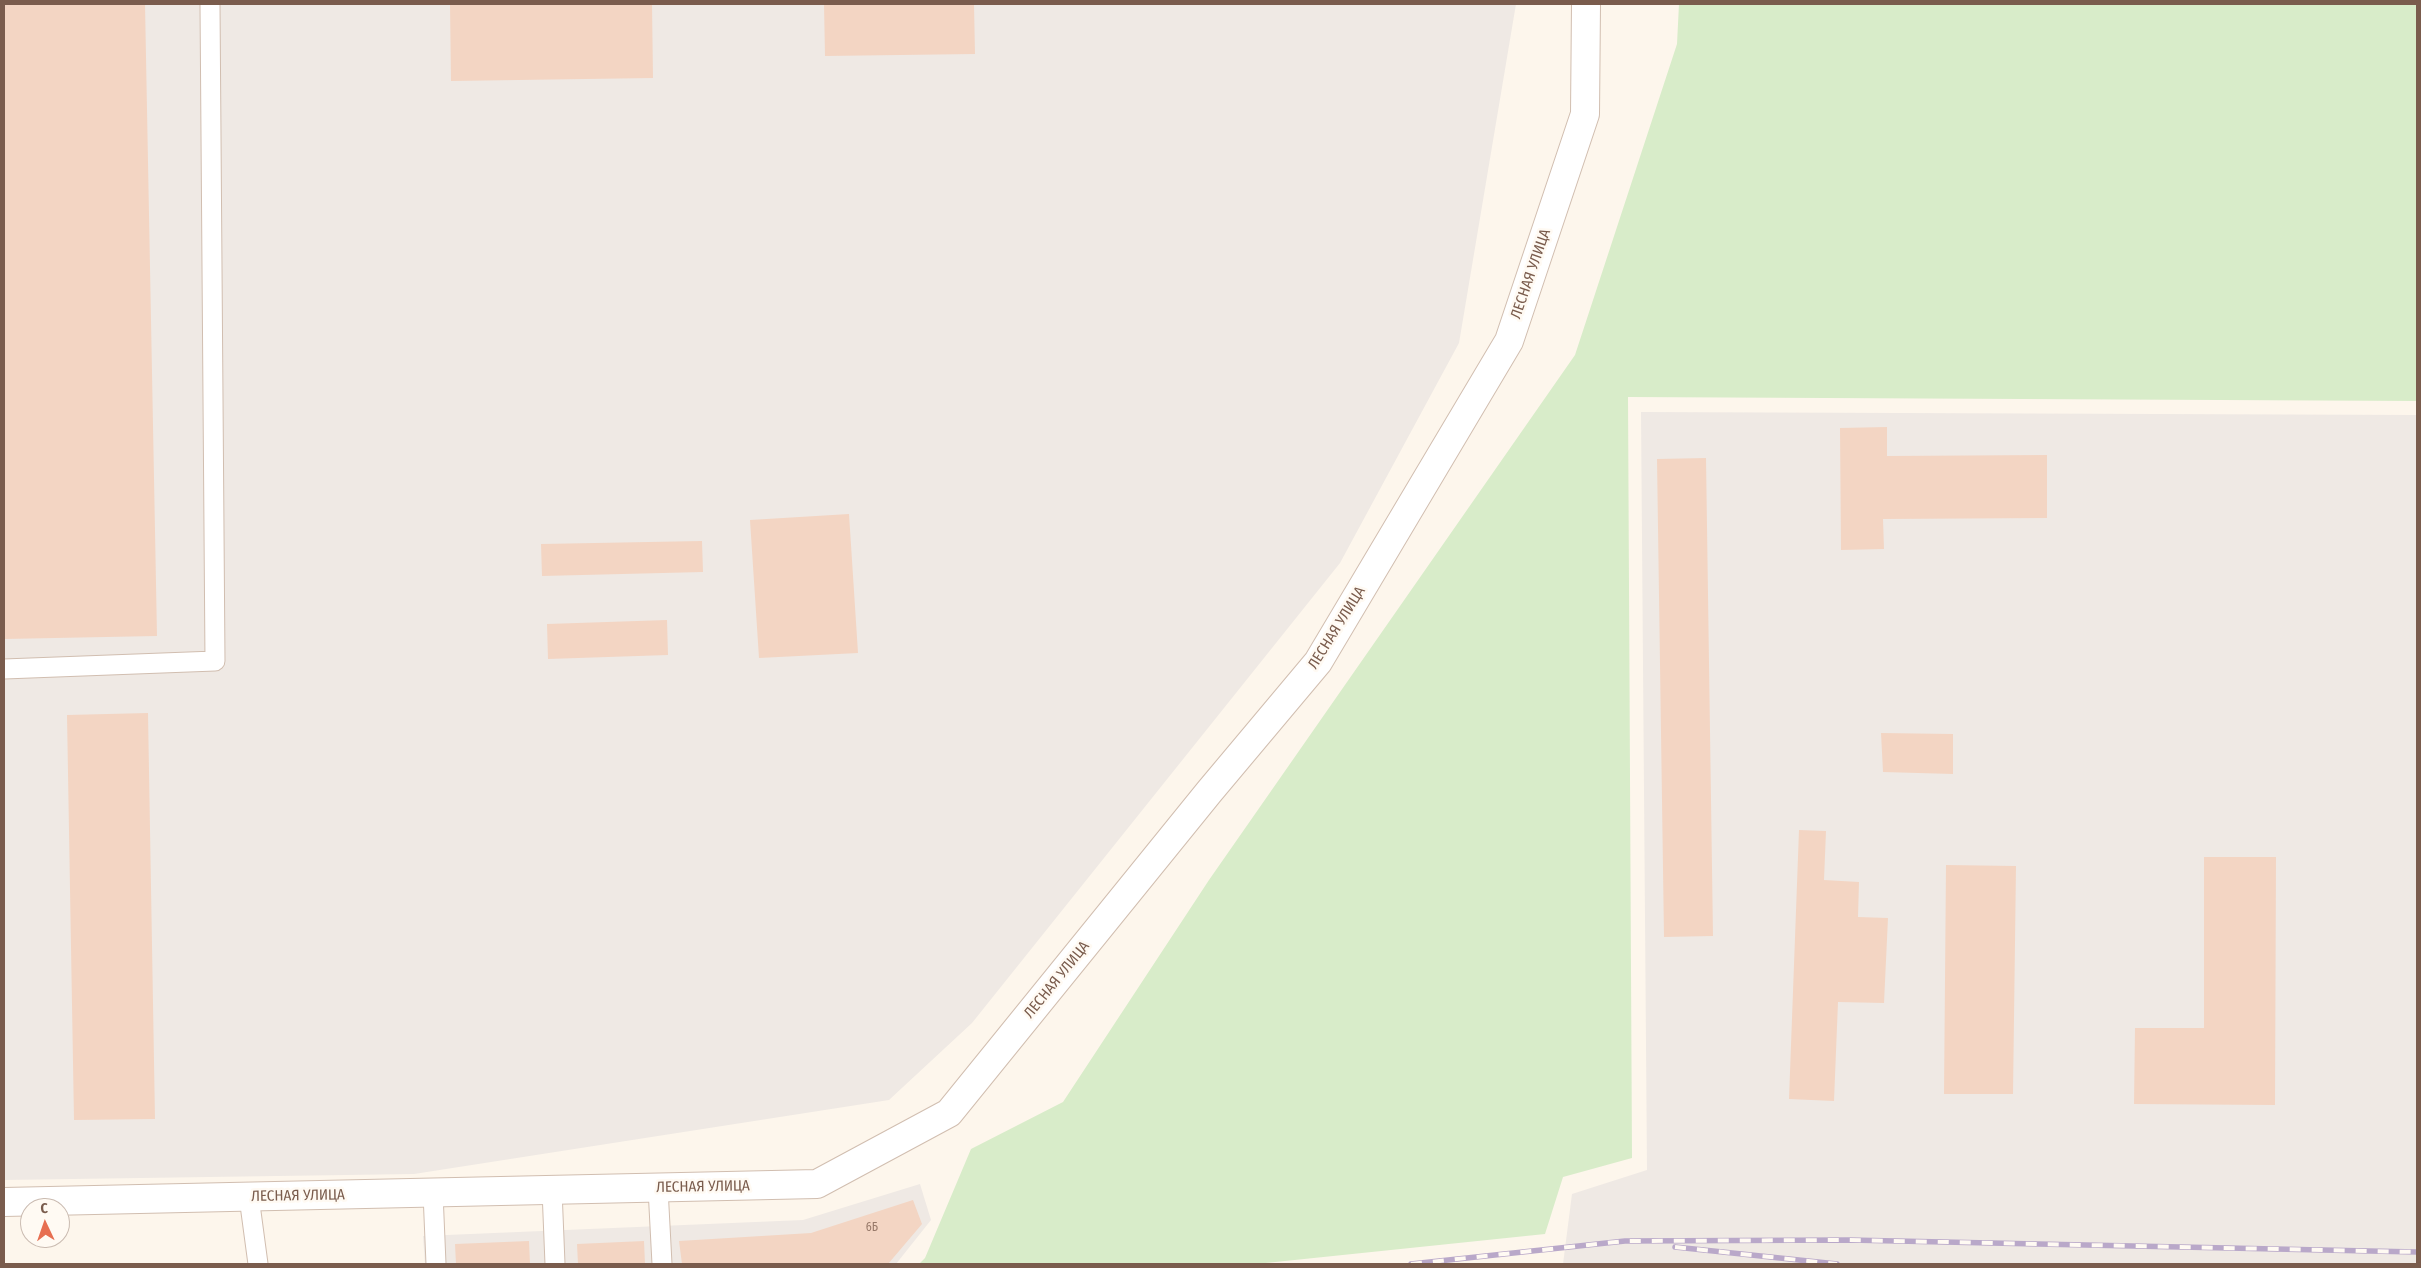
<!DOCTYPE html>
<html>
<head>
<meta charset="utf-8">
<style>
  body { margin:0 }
  #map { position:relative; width:2421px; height:1268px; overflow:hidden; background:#fdf6ec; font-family:"Fira Sans Condensed",sans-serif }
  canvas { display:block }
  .frame { position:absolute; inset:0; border:5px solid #7a5c4d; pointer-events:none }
  .north { position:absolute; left:20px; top:1198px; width:50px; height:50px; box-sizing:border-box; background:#fffaf3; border:1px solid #cabbb1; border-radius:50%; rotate:357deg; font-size:14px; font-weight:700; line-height:20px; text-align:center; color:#7a5c4d }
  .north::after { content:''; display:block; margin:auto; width:18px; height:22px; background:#e76f51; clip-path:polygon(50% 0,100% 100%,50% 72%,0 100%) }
</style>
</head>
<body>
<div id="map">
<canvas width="2421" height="1268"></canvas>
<div class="frame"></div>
<div class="north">С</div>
</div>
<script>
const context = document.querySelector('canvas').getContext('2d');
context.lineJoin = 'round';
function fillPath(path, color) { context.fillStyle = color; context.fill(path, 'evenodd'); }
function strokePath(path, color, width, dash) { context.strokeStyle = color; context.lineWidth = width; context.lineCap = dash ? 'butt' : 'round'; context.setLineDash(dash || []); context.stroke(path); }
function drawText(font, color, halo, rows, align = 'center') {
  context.font = font + ' "Fira Sans Condensed",sans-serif'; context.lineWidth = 5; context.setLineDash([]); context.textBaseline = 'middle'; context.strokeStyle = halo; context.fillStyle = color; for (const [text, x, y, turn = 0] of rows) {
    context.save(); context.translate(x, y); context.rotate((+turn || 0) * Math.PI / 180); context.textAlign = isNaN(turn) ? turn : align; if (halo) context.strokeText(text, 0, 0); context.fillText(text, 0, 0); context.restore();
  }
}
fillPath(new Path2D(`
  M4 4H1516L1459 343 1340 563 972 1023 889 1100 414 1174 4 1180Z
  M1641 412 2417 415V1264H1563L1572 1194 1647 1170Z
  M920 1184 931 1220 896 1264H425L423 1236 803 1220Z`), '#efe9e4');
fillPath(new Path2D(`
  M1679 4H2417V401L1628 397 1632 1158 1563 1177 1545 1234 1256 1264H919L925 1258 971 1149 1063 1102 1209 880 1575 355 1677 44Z`), '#d8ecc9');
fillPath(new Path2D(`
  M4 4H145L157 636 4 639Z
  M450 4H652L653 78 451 81Z
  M824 4H974L975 54 825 56Z
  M1887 427V456L2047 455V518L1883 519 1884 549 1841 550 1840 428Z
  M1706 458 1713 936 1664 937 1657 459Z
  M849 514 858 653 759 658 750 520Z
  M702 541 703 572 542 576 541 544Z
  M667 620 668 655 548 659 547 624Z
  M148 713 155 1119 74 1120 67 715Z
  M1881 733 1953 734V774L1883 772Z
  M1799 830 1826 831 1824 880 1859 882 1858 917 1888 918 1884 1003 1838 1002 1834 1101 1789 1099Z
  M2204 857H2276L2275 1105 2134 1104 2135 1028H2204Z
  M1946 865 2016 866 2013 1094H1944Z
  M913 1200 922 1224 888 1264H682L679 1241 811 1233Z
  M529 1241 530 1264H456L455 1244Z
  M644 1241 645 1264H578L577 1244Z`), '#f3d5c3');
const service = new Path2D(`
  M4 669 215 661 210 4
  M658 1188 662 1264
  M552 1190 555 1264
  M433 1193 436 1264
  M249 1197 258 1264`);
const minor = new Path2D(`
  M4 1202 817 1184 949 1113 1209 792 1318 662 1509 341 1585 114 1586 4`);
strokePath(service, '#d1beb0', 21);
strokePath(minor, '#d1beb0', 30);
strokePath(service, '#fff', 19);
strokePath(minor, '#fff', 28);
const rail = new Path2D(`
  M1675 1247 1837 1264
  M1411 1264 1625 1241 1849 1240 2417 1252`);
strokePath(rail, '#b9a8c9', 5.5);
strokePath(rail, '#fffaf3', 4, [11]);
drawText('12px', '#987a6a', null, [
  ["6Б",872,1228]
]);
drawText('15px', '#7a5c4d', '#fffaf3', [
  ["ЛЕСНАЯ УЛИЦА",1531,274,-71],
  ["ЛЕСНАЯ УЛИЦА",1337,628,-58],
  ["ЛЕСНАЯ УЛИЦА",1057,980,-51],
  ["ЛЕСНАЯ УЛИЦА",703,1187,-1],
  ["ЛЕСНАЯ УЛИЦА",298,1196,-1]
]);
</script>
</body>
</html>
